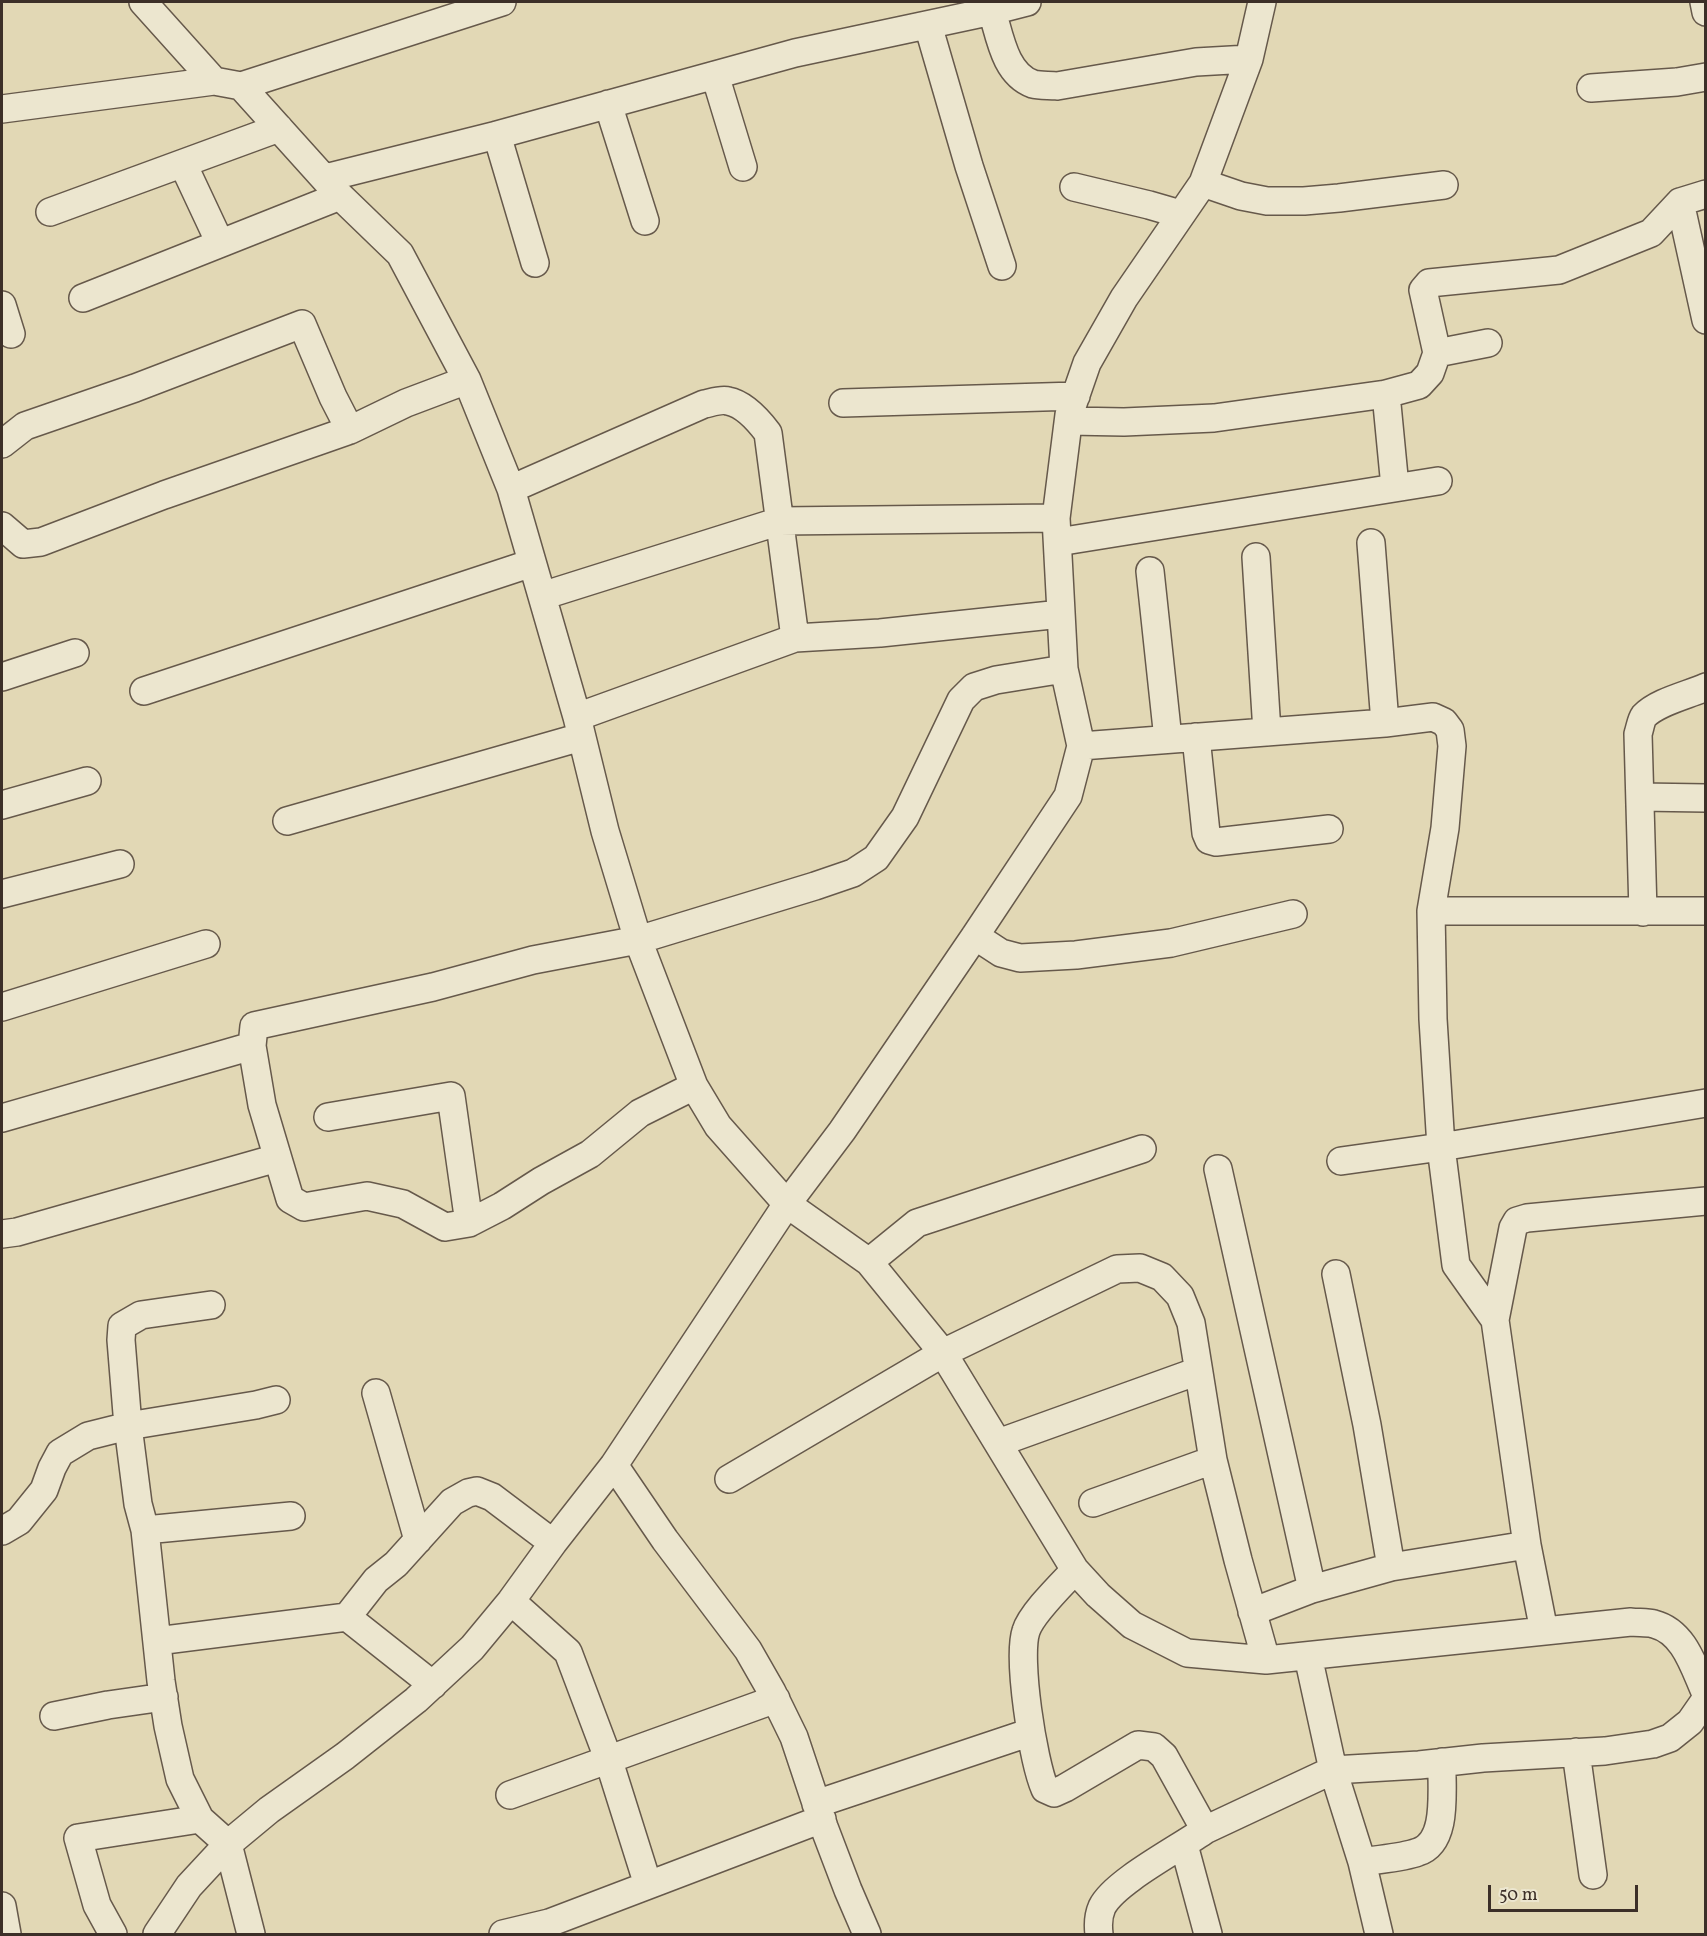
<!DOCTYPE html>
<html>
<head>
<meta charset="utf-8">
<style>
  body { margin:0 }
  #map { position:relative; width:1707px; height:1936px; overflow:hidden; background:#e2d8b5; font-family:Vollkorn,serif }
  canvas { display:block }
  .frame { position:absolute; inset:0; border:3px solid #3c2f28; pointer-events:none }
  .scale { position:absolute; left:1488px; top:1885px; width:150px; height:27px; box-sizing:border-box; border:3px solid #3c2f28; border-top:0; padding-left:8px; font-size:18px; line-height:21px; white-space:nowrap; color:#3c2f28; -webkit-text-stroke:4px #ece6cf; paint-order:stroke }
</style>
</head>
<body>
<div id="map">
<canvas width="1707" height="1936"></canvas>
<div class="frame"></div>
<div class="scale">50 m</div>
</div>
<script>
const context = document.querySelector('canvas').getContext('2d');
context.lineJoin = 'round';
function strokePath(path, color, width, dash) { context.strokeStyle = color; context.lineWidth = width; context.lineCap = dash ? 'butt' : 'round'; context.setLineDash(dash || []); context.stroke(path); }
const minor = new Path2D(`
  M143 2 214 81 241 86 340 196 400 254 467 380 511 489 577 717 605 831 638 940 694 1086 718 1126 787 1204 869 1262 943 1353 1075 1570 1098 1595 1132 1625 1187 1653 1266 1660 1631 1622C1638 1623 1647 1622 1654 1624 1685 1632 1694 1668 1706 1694
  M989 2 992 11 1027 2
  M1704 2 1706 12
  M928 25 969 166 1002 266
  M715 75 743 167
  M241 86 502 2
  M1591 88 1677 82 1706 77
  M608 104 645 221
  M2 109 214 81
  M497 135 535 263
  M183 164 220 243
  M325 178 497 135 795 53 992 11C1000 37 1005 74 1033 84 1040 86 1050 85 1057 86L1196 62 1249 59
  M1203 183 1241 196 1267 201H1304L1339 198 1444 185
  M1074 187 1149 205 1180 214
  M1680 202 1706 320
  M50 212 279 128
  M83 298 340 196
  M2 305 11 334
  M1437 353 1423 290 1429 283 1559 270 1651 233 1680 202 1706 194
  M1386 394 1395 487
  M843 403 1076 396
  M1069 421 1124 422 1214 418 1386 394 1419 385 1430 373 1437 353 1488 343
  M2 444 25 426 135 388 302 324 333 397 350 430
  M511 489 704 404C710 403 721 399 728 401 744 404 759 421 768 433L795 638
  M2 526 23 544 41 542 164 495 350 430 406 403 467 380
  M1058 542 1438 481
  M1371 543 1385 723
  M1256 557 1267 732
  M1150 571 1168 739
  M542 596 780 521 1056 518
  M2 677 75 653
  M144 691 532 563
  M577 717 795 638 880 633 1061 614
  M1196 737 1206 833 1209 840 1216 842 1329 829
  M1081 746 1385 723 1433 717 1444 722 1450 730 1452 746 1445 828 1431 911 1433 1019 1441 1147 1456 1265 1495 1320 1527 1545 1391 1567 1312 1589 1252 1612
  M1640 797 1706 798
  M2 805 87 781
  M287 821 581 737
  M2 894 120 864
  M1431 911H1706
  M1643 912 1638 734C1640 728 1641 720 1644 716 1657 702 1688 695 1706 687
  M975 936 1001 953 1020 958 1076 955 1171 943 1293 914
  M2 1007 206 944
  M694 1086 640 1113 590 1154 541 1181 502 1206 469 1223 445 1227 403 1204 367 1196 304 1207 290 1199 262 1105 252 1046 254 1026 433 987 533 960 638 940 815 886 853 873 876 858 905 817 961 700 974 687 996 680 1064 669
  M328 1117 451 1096 469 1223
  M2 1118 252 1046
  M1341 1161 1441 1147 1706 1103
  M1218 1169 1312 1589
  M2 1234 17 1232 277 1158
  M869 1262 917 1223 1142 1149
  M1336 1274 1367 1425 1391 1567
  M211 1305 141 1315 122 1326 121 1340 128 1426 138 1504 145 1530 161 1681 168 1726 180 1779 200 1819 228 1844 251 1934
  M1495 1320 1513 1228 1517 1221 1527 1218 1706 1201
  M376 1393 418 1540
  M998 1443 1198 1371
  M614 1465 665 1540 748 1650 772 1692 794 1737 824 1827 848 1890 867 1934
  M729 1479 943 1353 1117 1269 1140 1268 1162 1277 1180 1296 1191 1323 1213 1460 1238 1560 1266 1660
  M1093 1503 1213 1460
  M145 1530 291 1516
  M2 1531 19 1521 44 1490 52 1468 60 1453 88 1436 128 1426 256 1405 276 1400
  M1527 1545 1544 1631
  M1075 1570C1062 1584 1031 1614 1026 1631 1017 1658 1033 1761 1045 1789L1054 1793 1065 1788 1138 1745 1154 1747 1164 1756 1205 1830C1180 1848 1114 1882 1102 1907 1098 1916 1098 1926 1099 1934
  M511 1601 568 1652 608 1758 648 1885
  M157 1641 347 1617
  M1308 1656 1333 1770 1362 1862 1379 1934
  M433 1685 347 1617 376 1580 396 1564 452 1502 468 1493 477 1491 492 1497 553 1543
  M54 1716 108 1705 164 1697
  M1576 1752 1593 1875
  M510 1795 776 1699
  M816 1804 1031 1732
  M1205 1830 1333 1770 1419 1765 1483 1758 1605 1751 1653 1744 1670 1738 1690 1722 1706 1699
  M1184 1845 1208 1934
  M1362 1862C1379 1859 1402 1858 1418 1852 1449 1842 1441 1789 1442 1762
  M2 1906 7 1934
  M113 1934 97 1905 78 1838 200 1819
  M157 1934 189 1886 228 1844 269 1810 345 1756 416 1700 472 1648 511 1601 553 1543 614 1465 787 1204 842 1131 975 936 1068 796 1081 746 1064 669 1056 518 1069 415 1087 363 1124 298 1203 183 1249 59 1262 2
  M503 1934 549 1923 822 1819`);
strokePath(minor, '#66594b', 30);
strokePath(minor, '#ece6cf', 27);
</script>
</body>
</html>
